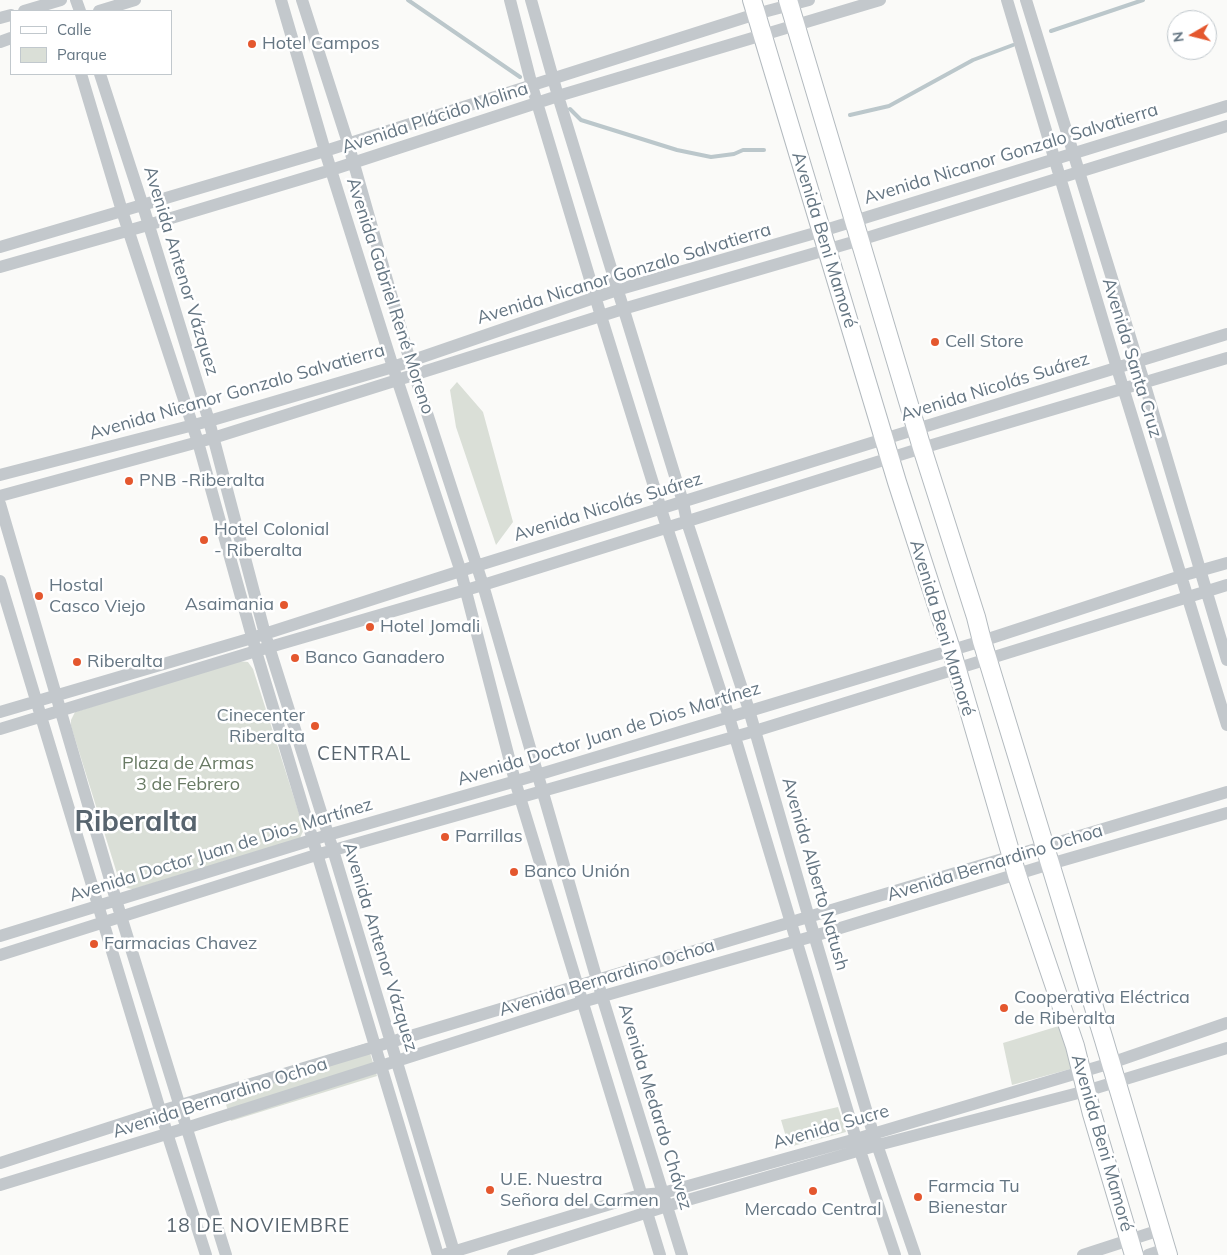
<!DOCTYPE html>
<html>
<head>
<meta charset="utf-8">
<style>
  body { margin:0 }
  #map { position:relative; width:1227px; height:1255px; overflow:hidden; background:#fafaf8; font-family:Mulish,sans-serif }
  canvas { display:block }
  .legend { position:absolute; left:10px; top:10px; width:162px; height:65px; box-sizing:border-box; background:#fff; border:1px solid #c1c8cd; margin:0; padding:6px 9px; list-style:none; font-size:15px; color:#657683 }
  .legend li { display:flex; align-items:center; gap:10px; height:25px }
  .legend b { width:25px; border:1px solid #c1c8cd }
  .north { position:absolute; left:1167px; top:10px; width:50px; height:50px; box-sizing:border-box; background:#fff; border:1px solid #c1c8cd; border-radius:50%; rotate:262deg; font-size:14px; font-weight:700; line-height:20px; text-align:center; color:#657683 }
  .north::after { content:''; display:block; margin:auto; width:18px; height:22px; background:#e4572e; clip-path:polygon(50% 0,100% 100%,50% 72%,0 100%) }
</style>
</head>
<body>
<div id="map">
<canvas width="1227" height="1255"></canvas>
<ul class="legend">
<li><b style="height:6px;background:#fff"></b>Calle</li>
<li><b style="height:14px;background:#dadfd7"></b>Parque</li>
</ul>
<div class="north">N</div>
</div>
<script>
const context = document.querySelector('canvas').getContext('2d');
context.lineJoin = 'round';
function fillPath(path, color) { context.fillStyle = color; context.fill(path, 'evenodd'); }
function strokePath(path, color, width, dash) { context.strokeStyle = color; context.lineWidth = width; context.lineCap = dash ? 'butt' : 'round'; context.setLineDash(dash || []); context.stroke(path); }
function drawText(font, color, halo, rows, align = 'center') {
  context.font = font + ' Mulish,sans-serif'; context.lineWidth = 5; context.setLineDash([]); context.textBaseline = 'middle'; context.strokeStyle = halo; context.fillStyle = color; for (const [text, x, y, turn = 0] of rows) {
    context.save(); context.translate(x, y); context.rotate((+turn || 0) * Math.PI / 180); context.textAlign = isNaN(turn) ? turn : align; if (halo) context.strokeText(text, 0, 0); context.fillText(text, 0, 0); context.restore();
  }
}
fillPath(new Path2D(`
  M457 382 483 412 513 522 496 545 456 427 450 390Z
  M238 661 248 662 253 669 304 829 300 838 134 889C127 889 122 887 119 880L71 726V720L75 712Z
  M1062 1025 1074 1068 1012 1085 1003 1043Z
  M367 1043 377 1076 231 1121 221 1088Z
  M838 1107 846 1132 789 1147 781 1120Z`), '#dadfd7');
strokePath(new Path2D(`
  M408 0 520 77
  M1051 31 1143 0
  M570 109 581 120 677 150 711 157 734 154 743 150H764
  M850 115 889 106 973 60 1013 45`), '#bbc7cb', 4);
const secondary = new Path2D(`
  M752 0 897 482 951 649 1017 875 1075 1046 1092 1114 1134 1255
  M788 0 922 448 976 617 982 641 1104 1040 1168 1255`);
strokePath(secondary, '#b3babf', 20);
strokePath(new Path2D(`
  M76 0 80 11
  M281 0 325 151 393 367 461 572 515 781 660 1255
  M302 0 348 143 410 361 483 585 597 980 682 1255
  M510 0 532 86 601 316 661 509 729 717 856 1139 895 1255
  M531 0 558 96 683 502 687 522 749 710 809 918 873 1133 915 1255
  M1007 0 1117 368 1227 725
  M1026 0 1144 382 1227 660
  M24 11 61 0
  M99 11 135 0
  M0 18 11 15
  M0 42 11 38
  M81 74 122 211 198 442 256 651 438 1255
  M100 74 143 206 209 421 265 634 333 850 455 1255
  M0 247 325 151 756 14 809 0
  M0 267 148 225 331 170 558 96 880 0
  M0 475 209 421 393 367 617 290 822 231 1227 106
  M0 496 213 438 623 309 860 240 1227 126
  M0 504 116 900 226 1255
  M0 581 167 1133 206 1255
  M0 712 252 638 476 566 884 439 1227 334
  M0 729 256 651 483 585 922 448 1227 358
  M0 936 328 835 537 775 982 641 1181 576 1227 563
  M0 955 316 855 755 731 1227 585
  M0 1163 161 1111 577 986 1227 792
  M0 1185 186 1128 582 1002 814 936 1050 864 1227 813
  M446 1254 640 1195 663 1193 856 1139 1111 1063 1227 1023
  M513 1255 667 1206 878 1145 1086 1091 1227 1048
  M1083 1255 1160 1230
  M1148 1255 1166 1249`), '#c3c8cc', 12);
strokePath(secondary, '#fff', 18);
for (const [x, y, r, color] of [
  [252,44,5,"#e4572e"],
  [935,342,5,"#e4572e"],
  [129,481,5,"#e4572e"],
  [204,540,5,"#e4572e"],
  [39,596,5,"#e4572e"],
  [284,605,5,"#e4572e"],
  [370,627,5,"#e4572e"],
  [295,658,5,"#e4572e"],
  [77,662,5,"#e4572e"],
  [315,726,5,"#e4572e"],
  [445,837,5,"#e4572e"],
  [514,872,5,"#e4572e"],
  [94,944,5,"#e4572e"],
  [1004,1008,5,"#e4572e"],
  [490,1190,5,"#e4572e"],
  [813,1191,5,"#e4572e"],
  [918,1197,5,"#e4572e"]
]) { const dot = new Path2D(); dot.arc(x, y, r, 0, 2 * Math.PI); context.fillStyle = color; context.fill(dot); strokePath(dot, '#fff', 2); }
drawText('18px', '#657683', '#fff', [
  ["Hotel Campos",262,44],
  ["Cell Store",945,342],
  ["PNB -Riberalta",139,481],
  ["Hotel Colonial",214,530],
  ["- Riberalta",214,551],
  ["Hostal",49,586],
  ["Casco Viejo",49,607],
  ["Asaimania",274,605,"right"],
  ["Hotel Jomali",380,627],
  ["Banco Ganadero",305,658],
  ["Riberalta",87,662],
  ["Cinecenter",305,716,"right"],
  ["Riberalta",305,737,"right"],
  ["Parrillas",455,837],
  ["Banco Unión",524,872],
  ["Farmacias Chavez",104,944],
  ["Cooperativa Eléctrica",1014,998],
  ["de Riberalta",1014,1019],
  ["U.E. Nuestra",500,1180],
  ["Señora del Carmen",500,1201],
  ["Farmcia Tu",928,1187],
  ["Bienestar",928,1208],
  ["Mercado Central",813,1210,"center"]
], 'left');
drawText('18px', '#657683', '#fff', [
  ["Avenida Plácido Molina",435,118,-18],
  ["Avenida Nicanor Gonzalo Salvatierra",1011,154,-17],
  ["Avenida Beni Mamoré",824,240,73],
  ["Avenida Antenor Vázquez",181,271,73],
  ["Avenida Nicanor Gonzalo Salvatierra",624,274,-17],
  ["Avenida Gabriel René Moreno",390,296,72],
  ["Avenida Santa Cruz",1132,358,73],
  ["Avenida Nicolás Suárez",995,387,-17],
  ["Avenida Nicanor Gonzalo Salvatierra",237,392,-16],
  ["Avenida Nicolás Suárez",608,507,-17],
  ["Avenida Beni Mamoré",942,628,73],
  ["Avenida Doctor Juan de Dios Martínez",609,734,-17],
  ["Avenida Doctor Juan de Dios Martínez",221,850,-17],
  ["Avenida Bernardino Ochoa",995,863,-17],
  ["Avenida Alberto Natush",815,874,74],
  ["Avenida Antenor Vázquez",380,947,73],
  ["Avenida Bernardino Ochoa",607,978,-17],
  ["Avenida Bernardino Ochoa",220,1098,-18],
  ["Avenida Medardo Chávez",655,1107,73],
  ["Avenida Sucre",831,1127,-16],
  ["Avenida Beni Mamoré",1102,1143,74]
]);
drawText('18px', '#687a64', '#fff', [
  ["Plaza de Armas",188,764],
  ["3 de Febrero",188,785]
]);
context.letterSpacing = '1px';
drawText('19px', '#57646e', '#fff', [
  ["CENTRAL",364,754],
  ["18 DE NOVIEMBRE",258,1226]
]);
context.letterSpacing = '0px';
drawText('bold 28px', '#57646e', '#fff', [
  ["Riberalta",136,823]
]);
</script>
</body>
</html>
